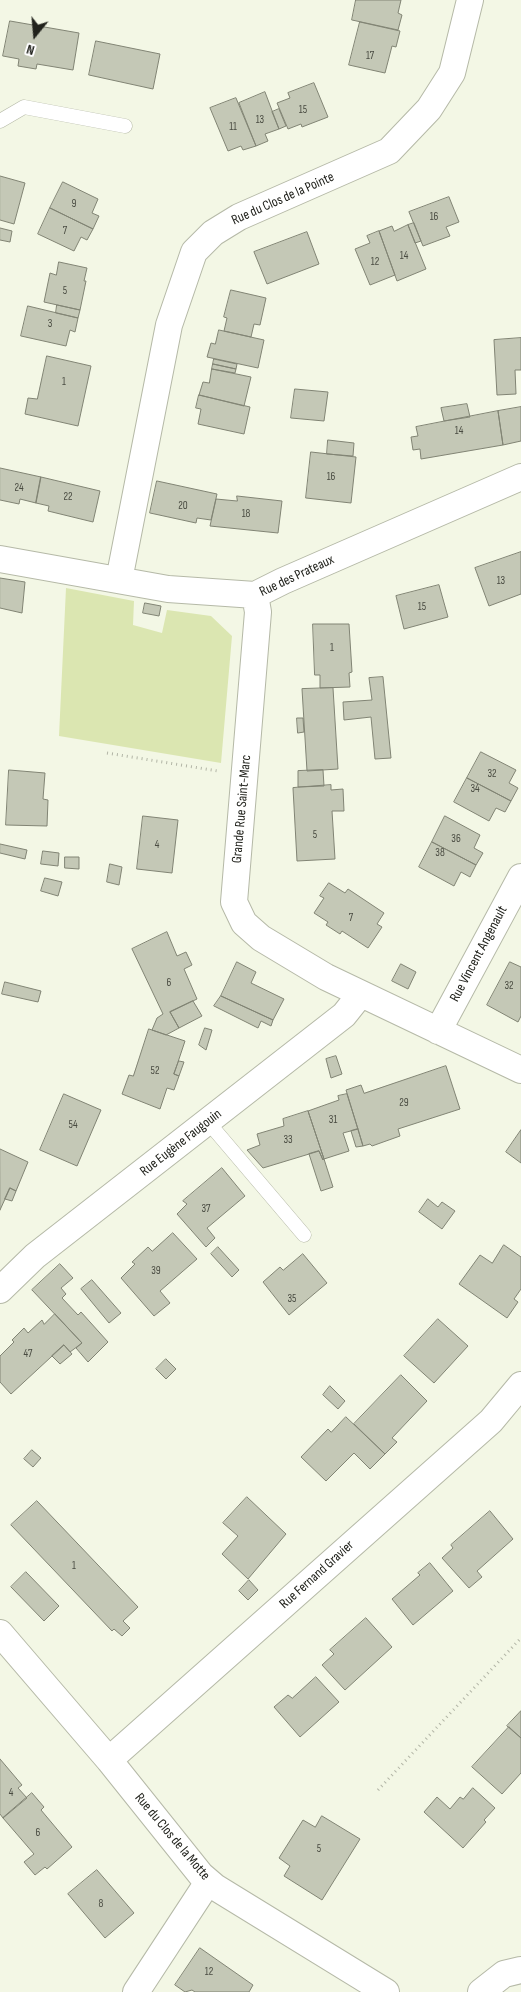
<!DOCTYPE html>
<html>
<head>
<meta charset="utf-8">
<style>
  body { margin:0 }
  #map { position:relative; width:521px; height:1992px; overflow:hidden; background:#f3f7e5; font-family:"Sofia Sans Condensed",sans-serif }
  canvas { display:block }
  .north { position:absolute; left:10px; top:10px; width:50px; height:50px; -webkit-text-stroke:4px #fff; paint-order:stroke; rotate:197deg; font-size:14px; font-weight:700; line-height:20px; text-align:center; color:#21221c }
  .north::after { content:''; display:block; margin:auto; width:18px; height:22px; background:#21221c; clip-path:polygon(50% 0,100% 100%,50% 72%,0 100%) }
</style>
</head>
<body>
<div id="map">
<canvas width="521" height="1992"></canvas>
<div class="north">N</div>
</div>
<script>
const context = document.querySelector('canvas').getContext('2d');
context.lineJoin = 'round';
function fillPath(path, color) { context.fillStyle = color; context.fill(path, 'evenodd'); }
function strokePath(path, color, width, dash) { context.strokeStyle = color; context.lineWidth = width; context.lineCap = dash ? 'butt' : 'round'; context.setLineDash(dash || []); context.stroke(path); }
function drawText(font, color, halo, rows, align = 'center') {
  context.font = font + ' "Sofia Sans Condensed",sans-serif'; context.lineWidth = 5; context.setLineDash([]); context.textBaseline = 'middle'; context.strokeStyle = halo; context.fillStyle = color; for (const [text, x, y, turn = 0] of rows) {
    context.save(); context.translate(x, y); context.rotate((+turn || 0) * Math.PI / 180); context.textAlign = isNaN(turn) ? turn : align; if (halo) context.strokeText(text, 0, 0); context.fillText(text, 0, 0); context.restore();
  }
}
fillPath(new Path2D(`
  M66 588 134 601 133 625 162 633 167 610 211 616 232 636 221 763 59 736Z`), '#dbe6b1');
const building = new Path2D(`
  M356 0H401L398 13 402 15 398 30 352 20Z
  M10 21 79 33 73 70 37 64 36 69 18 66 19 59 3 56Z
  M360 22 400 31 396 47 392 46 385 73 349 65Z
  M96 41 160 54 153 89 89 75Z
  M314 83 328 117 302 127 301 124 288 129 277 103 290 98 288 93Z
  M265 92 279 129 265 134 268 141 256 146 239 103Z
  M236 98 256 146 243 150 241 146 228 151 210 108Z
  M279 109 286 126 279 129 272 112Z
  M0 176 25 183 14 224 0 220Z
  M63 182 98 199 92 213 99 216 93 229 50 208Z
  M449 197 459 222 446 227 450 236 423 246 409 212Z
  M50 208 93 229 87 240 81 237 74 251 38 234Z
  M414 223 421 241 415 243 408 225Z
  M408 225 426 269 397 281 379 231 392 226 394 231Z
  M0 228 12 231 10 242 0 240Z
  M379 231 395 275 370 285 355 249 370 243 367 236Z
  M307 232 319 264 267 284 254 252Z
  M59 262 87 268 84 281H86L80 310 44 302 50 273 56 275Z
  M231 290 266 298 260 325 254 324 251 337 224 331 227 318 224 317Z
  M57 305 80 310 78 318 56 313Z
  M28 306 78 318 75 332 70 330 66 346 21 336Z
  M219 330 264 340 258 368 207 357 211 343 215 344Z
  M521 338V370H515L516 394 497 395 494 340Z
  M47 356 91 366 78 426 25 414 28 398 37 399Z
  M214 359 237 364 236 369 213 364Z
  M213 364 236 369 235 373 212 369Z
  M212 369 251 377 244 406 199 395 203 382 209 383Z
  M295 389 328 392 324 421 291 418Z
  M199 395 250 407 244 434 198 424 201 409 196 408Z
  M467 404 470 417 444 421 441 408Z
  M521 407V441L503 445 498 411Z
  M498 411 503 445 421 459 420 449 413 450 411 437 418 436 416 427Z
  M328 440 354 443 353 456 327 454Z
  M311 452 356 457 351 503 306 498Z
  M0 468 41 477 36 503 20 499 19 504 0 500Z
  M41 477 100 491 93 522 48 511 49 506 36 503Z
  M157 481 217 494 211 520 197 518 196 523 150 513Z
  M237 496 282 501 278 533 210 526 216 499 237 501Z
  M521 552V594L489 606 475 568Z
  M0 578 25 582 22 613 0 608Z
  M439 585 448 617 404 629 396 596Z
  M145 603 161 606 159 616 143 613Z
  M313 624H349L352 672 349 673 350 687 320 688V675H315Z
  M383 677 391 758 375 759 371 717 344 720 343 702 372 700 369 678Z
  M333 688 338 769 307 771 302 689Z
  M297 718H303L304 732 298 733Z
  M481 752 516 770 509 783 518 788 511 801 467 778Z
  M9 770 45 773 43 799 48 800 47 826 6 825Z
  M323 770 324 786 298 787V771Z
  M467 778 511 801 505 812 496 808 489 821 454 802Z
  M331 785V790L343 789 344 811H332L335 859 297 861 293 788Z
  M143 816 178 820 172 873 137 869Z
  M445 816 480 835 474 848 483 853 476 865 432 842Z
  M432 842 476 865 470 877 461 872 454 886 419 867Z
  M0 844 27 850 25 859 0 853Z
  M43 851 59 853 58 866 41 864Z
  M65 857H79V869L65 868Z
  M110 864 122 867 119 885 107 882Z
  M45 878 62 882 58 896 41 891Z
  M329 883 345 893 348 889 384 913 377 924 382 927 368 948 342 931 340 934 326 925 328 922 314 913 324 898 320 896Z
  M167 932 177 956 186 952 192 965 184 969 197 999 170 1012 179 1028 166 1035 152 1030 157 1018 163 1014 132 949Z
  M237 962 256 972 251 983 284 999 273 1020 221 996Z
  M510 962 521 967V1016L518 1022 487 1005Z
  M401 964 416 972 408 989 392 981Z
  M5 982 41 991 38 1002 2 994Z
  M221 996 273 1020 271 1026 261 1021 258 1028 214 1006Z
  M193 1001 202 1016 179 1028 170 1012Z
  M205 1028 212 1030 206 1050 199 1045Z
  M149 1029 185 1041 174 1074 179 1076 174 1090 167 1088 160 1109 122 1094 129 1075 133 1076Z
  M336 1056 342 1074 331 1078 326 1059Z
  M179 1061 184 1062 179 1076 174 1074Z
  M446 1066 460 1109 398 1129 400 1136 372 1146 370 1144 363 1146 346 1090 361 1085 364 1093Z
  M64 1094 101 1110 77 1166 40 1150Z
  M347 1094 358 1129 343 1133 349 1151 324 1159 308 1111 339 1100 338 1096Z
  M308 1111 324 1159 323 1160 319 1151 263 1168 247 1150 260 1145 257 1134 284 1126 283 1119Z
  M358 1129 363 1146 356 1147 351 1131Z
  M521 1130V1163L506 1152Z
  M0 1149 28 1162 16 1191 10 1188 0 1210Z
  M319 1151 323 1160 324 1159 333 1187 321 1191 309 1154Z
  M222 1168 245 1196 207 1228 215 1238 206 1247 177 1214 187 1204 183 1201Z
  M10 1188 16 1191 12 1201 5 1199Z
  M428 1199 438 1207 442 1202 455 1211 442 1229 419 1212Z
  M173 1233 197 1259 160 1291 170 1303 154 1316 121 1278 135 1264 132 1262 148 1247 152 1251Z
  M504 1245 521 1257V1289L514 1299 518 1302 507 1318 459 1284 480 1255 492 1263Z
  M218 1247 239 1270 232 1277 211 1254Z
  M303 1254 327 1283 289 1315 263 1282 280 1267 283 1270Z
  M60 1264 73 1278 61 1288 66 1294 62 1298 78 1315 81 1312 108 1342 88 1362 76 1348 82 1343 32 1290Z
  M92 1280 121 1313 109 1323 81 1289Z
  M55 1314 82 1343 70 1352 64 1345 11 1394 0 1382V1356L14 1342 12 1340 24 1328 28 1333 42 1320 44 1324Z
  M438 1319 468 1346 434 1383 404 1356Z
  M64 1345 72 1354 60 1364 52 1356Z
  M166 1359 176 1369 166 1379 156 1369Z
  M401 1375 427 1401 392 1438 397 1442 385 1454 354 1424Z
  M330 1386 345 1401 338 1409 323 1395Z
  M346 1417 385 1454 370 1469 354 1453 326 1481 301 1457 328 1429 331 1432Z
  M32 1450 41 1458 33 1467 24 1459Z
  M247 1497 286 1534 248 1579 222 1554 238 1536 223 1523Z
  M37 1501 138 1607 123 1621 130 1628 122 1636 114 1629 112 1631 11 1525Z
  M490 1511 513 1539 477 1571 482 1577 469 1588 442 1558 453 1548 451 1545Z
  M430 1563 453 1591 413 1625 392 1599 420 1575 418 1573Z
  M26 1572 59 1606 44 1621 11 1587Z
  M249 1580 258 1590 248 1600 239 1591Z
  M366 1618 392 1647 345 1690 322 1665 334 1654 330 1650Z
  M316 1677 339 1702 300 1737 274 1707 288 1695 292 1698Z
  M521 1711V1738L507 1726Z
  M509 1727 521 1738V1773L502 1794 472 1767Z
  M0 1759 22 1785 18 1788 27 1798 3 1818 0 1814Z
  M473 1788 495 1808 484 1820 486 1822 463 1848 424 1812 437 1797 450 1809 460 1797 463 1799Z
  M32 1793 44 1807 41 1810 72 1847 47 1869 45 1867 35 1875 24 1862 34 1854 3 1818Z
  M322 1816 360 1839 322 1900 284 1876 290 1866 279 1858 303 1820 315 1827Z
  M97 1870 134 1913 105 1938 68 1894Z
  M200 1948 253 1985 249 1992H195L192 1990 185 1992 175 1985Z`);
fillPath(building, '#c4c8b6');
strokePath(building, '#818474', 1);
const lane = new Path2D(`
  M0 121 24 107 125 126
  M208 1122 304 1235`);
const street = new Path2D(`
  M0 559 168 589 255 595 283 581 521 477
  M119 580 169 325 194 252 213 233 239 217 389 151 429 109 452 73 470 0
  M255 595 258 612 234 902 244 923 261 938 326 977 521 1070
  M438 1031 521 877
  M0 1290 35 1256 344 1015 360 995
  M0 1633 109 1760 201 1875 215 1887 386 1992
  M109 1760 491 1421 521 1385
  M136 1992 208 1882
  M481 1992 504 1974 521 1970`);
strokePath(lane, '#b5b9a7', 15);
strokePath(street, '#b5b9a7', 28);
strokePath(new Path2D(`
  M107 753 218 771
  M378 1790 521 1638`), '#b2b5a6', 3, [1, 4]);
strokePath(lane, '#fff', 14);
strokePath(street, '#fff', 26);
drawText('11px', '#4a4c42', null, [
  ["17",370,56],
  ["15",303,110],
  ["13",260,120],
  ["11",233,127],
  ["9",74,204],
  ["16",434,217],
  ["7",65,231],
  ["14",404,256],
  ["12",375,262],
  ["5",65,291],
  ["3",50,324],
  ["1",64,382],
  ["14",459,431],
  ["16",331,477],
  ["24",19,488],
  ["22",68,497],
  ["20",183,506],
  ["18",246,514],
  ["13",501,581],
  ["15",422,607],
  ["1",332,648],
  ["32",492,774],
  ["34",475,789],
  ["5",315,835],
  ["36",456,839],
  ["4",157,845],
  ["38",440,853],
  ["7",351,918],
  ["6",169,983],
  ["32",509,986],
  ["52",155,1071],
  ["29",404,1103],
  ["31",333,1120],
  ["54",73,1125],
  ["33",288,1140],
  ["37",206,1209],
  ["39",156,1271],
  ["35",292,1299],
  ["47",28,1354],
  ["1",74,1566],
  ["4",11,1793],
  ["6",38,1833],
  ["5",319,1849],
  ["8",101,1904],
  ["12",209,1972]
]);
drawText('14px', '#21221c', '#fff', [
  ["Rue du Clos de la Pointe",283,199,-24],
  ["Rue des Prateaux",297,576,-25],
  ["Grande Rue Saint-Marc",242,809,-85],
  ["Rue Vincent Angenault",479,954,-62],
  ["Rue Eugène Faugouin",181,1143,-38],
  ["Rue Fernand Gravier",317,1575,-42],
  ["Rue du Clos de la Motte",172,1837,50]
]);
</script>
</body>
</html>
